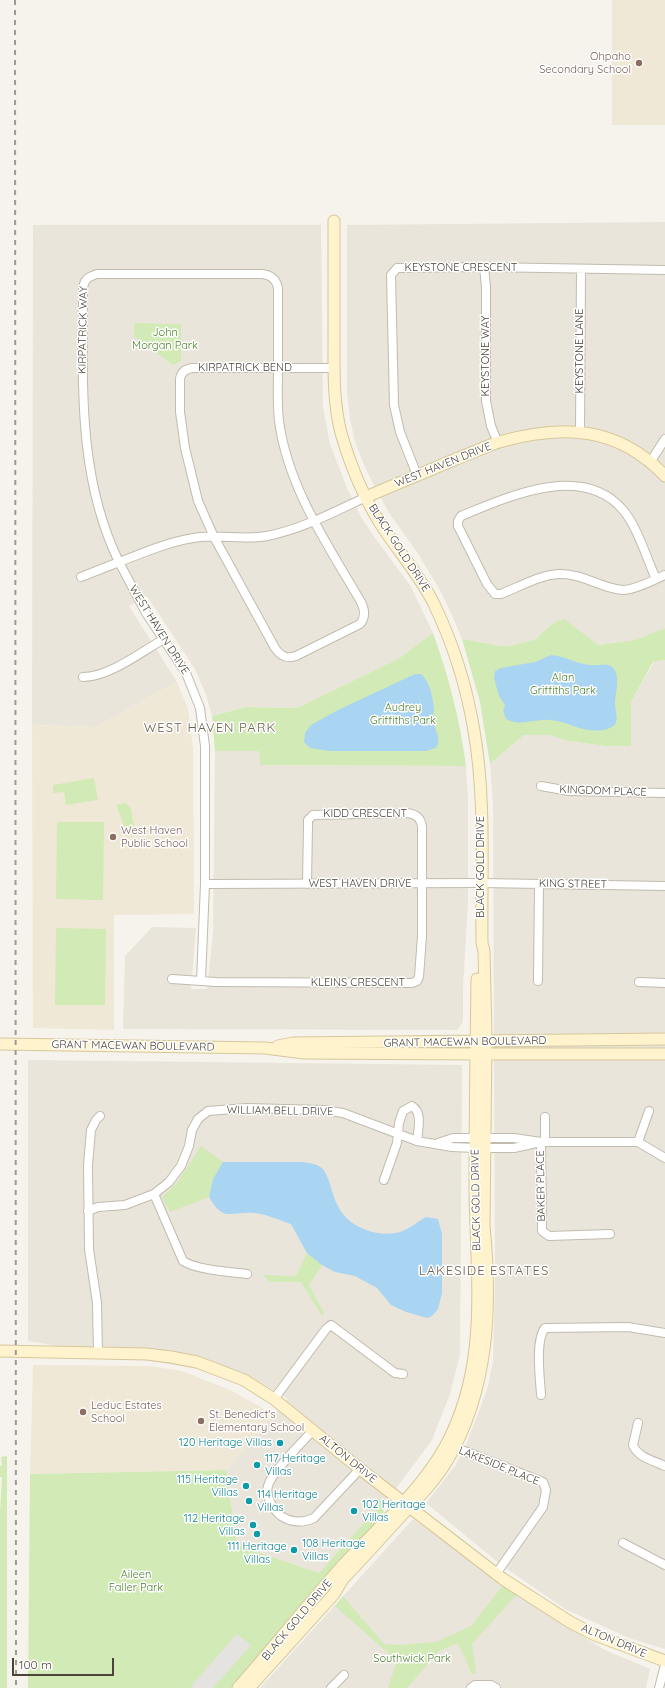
<!DOCTYPE html>
<html>
<head>
<meta charset="utf-8">
<style>
  body { margin:0 }
  #map { position:relative; width:665px; height:1688px; overflow:hidden; background:#f6f3ec; font-family:Quicksand,sans-serif }
  canvas { display:block }
  .scale { position:absolute; left:12px; top:1658px; width:102px; height:18px; box-sizing:border-box; border:2px solid #4b4439; border-top:0; padding-left:5px; font-size:12px; line-height:14px; white-space:nowrap; color:#4b4439; -webkit-text-stroke:3px #fff; paint-order:stroke }
</style>
</head>
<body>
<div id="map">
<canvas width="665" height="1688"></canvas>
<div class="scale">100 m</div>
</div>
<script>
const context = document.querySelector('canvas').getContext('2d');
context.lineJoin = 'round';
function fillPath(path, color) { context.fillStyle = color; context.fill(path, 'evenodd'); }
function strokePath(path, color, width, dash) { context.strokeStyle = color; context.lineWidth = width; context.lineCap = dash ? 'butt' : 'round'; context.setLineDash(dash || []); context.stroke(path); }
function drawText(font, color, halo, rows, align = 'center') {
  context.font = font + ' Quicksand,sans-serif'; context.lineWidth = 3; context.setLineDash([]); context.textBaseline = 'middle'; context.strokeStyle = halo; context.fillStyle = color; for (const [text, x, y, turn = 0] of rows) {
    context.save(); context.translate(x, y); context.rotate((+turn || 0) * Math.PI / 180); context.textAlign = isNaN(turn) ? turn : align; if (halo) context.strokeText(text, 0, 0); context.fillText(text, 0, 0); context.restore();
  }
}
fillPath(new Path2D(`
  M665 222V628L635 640 597 645 563 619 556 621 534 640 509 646H502L462 639 452 615 441 592 417 552 389 513 367 472 355 442 350 419 347 392V225Z
  M33 225H321L323 406 330 444 347 488 361 517 375 538 410 585 433 633 398 659 297 708 246 707 212 716 206 695 195 669 147 596 129 606 177 682 96 727 32 725Z
  M665 660V1649L629 1638 565 1609 500 1564 426 1503 455 1466 466 1445 487 1390 493 1362 495 1283 493 804 490 764 524 735H549L568 741 606 746H631V702L654 662Z
  M215 751H260L261 765 466 766 468 799V901L463 989V1022L457 1030 123 1029 125 956 152 927 196 928 191 989H207L213 934Z
  M28 1060 462 1065 460 1355 450 1394 432 1440 395 1490 319 1573 237 1545 226 1470 288 1399 253 1378 28 1341Z
  M413 1519 550 1616 603 1649 650 1669 646 1688H260Z`), '#eae5da');
fillPath(new Path2D(`
  M612 0H665V125H612Z
  M177 682 188 709 193 747 194 914 114 915V1030L33 1028 32 725 96 727Z
  M33 1365 149 1366 182 1371 230 1390 275 1415 226 1470 30 1474Z`), '#efe8d6');
fillPath(new Path2D(`
  M134 323 181 324V361L173 365 134 336Z
  M564 619 598 645 635 640 665 628V660L653 662 631 702V746H606L568 741 549 735H524L490 764 480 702 462 639 502 646H509L534 640 556 621Z
  M433 633C449 677 460 721 466 766L260 765 259 751H215L212 716 246 707 297 708 398 659Z
  M94 778 98 800 66 805 64 792 53 793V785Z
  M126 803 128 806H130L136 835 126 836 122 820 116 805Z
  M57 822H104L103 900 56 899Z
  M56 928 106 929 105 1005H55Z
  M201 1146 223 1162 213 1179 209 1197 170 1212 162 1197 177 1183Z
  M307 1253 322 1265 309 1285 324 1313 322 1316 301 1282H270L263 1275 294 1276 298 1273Z
  M7 1456V1688H0V1512L2 1477H0V1466L2 1465 1 1457Z
  M226 1470 237 1545 319 1573 378 1507 377 1498 385 1503 383 1515 232 1688H28L30 1474Z
  M505 1583 518 1593 472 1644 476 1673 472 1674 458 1643 439 1651 407 1688H388L397 1661 335 1606 343 1596 384 1644 396 1645 436 1642 471 1626Z`), '#d2eab5');
fillPath(new Path2D(`
  M237 1634 251 1645 213 1688H193L191 1686Z`), '#e5e3e0');
fillPath(new Path2D(`
  M551 655C564 656 577 664 590 665 596 666 606 663 611 666 622 674 615 693 615 704 615 710 618 717 616 722 615 726 611 728 607 729 586 735 570 722 551 720 537 718 519 727 506 719L503 711 505 705 499 696 494 678 495 671 501 668 535 662Z
  M415 674H421C430 682 433 698 434 709 434 713 432 717 433 721 435 731 442 738 436 748L426 751H330L310 748 304 742 305 733 311 725 338 710Z
  M223 1162H303C309 1163 318 1164 323 1169 330 1178 332 1196 338 1206 347 1226 375 1237 396 1233 407 1231 417 1222 426 1217L438 1219 442 1234V1293L438 1309 432 1316 427 1318 406 1312 391 1305 377 1288 355 1276 335 1272 322 1265 307 1253 291 1224C279 1220 266 1214 254 1213 230 1211 224 1223 209 1197L213 1179Z`), '#a9d4f2');
const street = new Path2D(`
  M484 267 486 287V401L491 426 498 443
  M580 432 581 269
  M651 461 665 439
  M417 475 400 432 394 405 391 275 397 268 484 267 665 270
  M366 497C334 512 302 529 267 536 245 540 223 535 201 537 172 540 146 552 119 562L146 613 186 673 200 708 205 746V884L481 883 665 886
  M81 577 119 562C77 476 83 382 83 289 84 279 88 277 97 274H262C271 275 276 279 278 288 278 314 278 341 278 367 278 385 277 404 279 421 288 488 328 545 361 602 365 610 366 617 360 624L296 656C287 659 281 657 275 648L214 537 198 501 185 448 180 412V379C181 372 186 369 192 368H334
  M656 579C647 559 637 526 623 510 582 462 508 497 461 516L458 521V526L487 584 495 594H501C519 587 539 575 559 574 583 573 604 590 624 590 638 589 653 580 665 575
  M83 677C109 677 141 652 164 639
  M541 786 569 791 665 793
  M172 979 216 982 412 983 417 981 419 977 422 936V827C421 818 416 814 407 813L313 815 308 820V825L307 884
  M201 981 205 884
  M538 981 539 884
  M639 982 665 983
  M545 1117V1142
  M541 1142 542 1231 549 1236 610 1234
  M638 1142 649 1111
  M438 1143 453 1138H514L541 1142H638L665 1158
  M384 1180 397 1143 399 1123 403 1111 412 1106C423 1113 418 1129 417 1141
  M154 1194 183 1261C197 1270 230 1272 247 1274
  M88 1211 98 1207 125 1205 154 1194 169 1182 181 1166 189 1146 192 1130 198 1119 208 1111 247 1108 323 1110 343 1113 417 1141 452 1147 475 1148H514L541 1142
  M98 1353 97 1303 89 1249 88 1165 91 1130 96 1120 100 1116
  M541 1395C540 1378 535 1340 545 1328L628 1327 665 1333
  M274 1399 326 1329 331 1325 395 1373 403 1374
  M638 1423 633 1445C637 1457 654 1461 665 1466
  M313 1430C303 1442 271 1472 268 1486 265 1497 273 1509 281 1516 292 1523 303 1523 314 1518L360 1469
  M449 1445 543 1482 546 1490 543 1507 496 1574
  M623 1543 665 1565
  M331 1688 344 1675
  M471 1688 475 1685H491L496 1688
  M659 1688 665 1665`);
const secondary = new Path2D(`
  M366 497C396 484 426 472 456 459 470 454 484 447 499 442 562 424 618 426 665 476
  M0 1044 265 1048 304 1053 476 1054H665
  M278 1046 293 1043 665 1039
  M0 1351 147 1354 171 1357 197 1362 244 1380 274 1399 360 1469 503 1579 570 1622 595 1635 665 1661
  M238 1688C274 1647 308 1604 344 1564 379 1526 420 1492 445 1447 490 1365 476 1279 475 1190 475 1119 476 1049 477 979
  M249 1688 334 1594 343 1579C363 1558 383 1536 402 1515 418 1498 435 1481 447 1461 489 1390 492 1307 484 1226L486 1038 484 951 482 943C481 875 486 798 474 731 467 688 452 641 433 602 418 573 397 550 380 523 363 496 350 464 341 433 333 402 334 370 334 339 334 300 334 260 334 221`);
strokePath(street, '#c2bbae', 10);
strokePath(secondary, '#d6c79b', 13);
strokePath(street, '#fff', 8);
strokePath(secondary, '#fff3cd', 11);
strokePath(new Path2D(`
  M15 0 16 1688`), '#9a9a9a', 2, [5, 5]);
for (const [x, y, r, color] of [
  [639,63,4,"#8d6e63"],
  [113,837,4,"#8d6e63"],
  [83,1412,4,"#8d6e63"],
  [201,1421,4,"#8d6e63"],
  [280,1443,4,"#0f9aa8"],
  [257,1465,4,"#0f9aa8"],
  [246,1486,4,"#0f9aa8"],
  [249,1501,4,"#0f9aa8"],
  [354,1511,4,"#0f9aa8"],
  [253,1525,4,"#0f9aa8"],
  [257,1534,4,"#0f9aa8"],
  [294,1550,4,"#0f9aa8"]
]) { const dot = new Path2D(); dot.arc(x, y, r, 0, 2 * Math.PI); context.fillStyle = color; context.fill(dot); strokePath(dot, '#fff', 1.5); }
drawText('11px', '#785e54', '#fff', [
  ["Ohpaho",631,57,"right"],
  ["Secondary School",631,70,"right"],
  ["West Haven",121,831],
  ["Public School",121,844],
  ["Leduc Estates",91,1406],
  ["School",91,1419],
  ["St. Benedict's",209,1415],
  ["Elementary School",209,1428]
], 'left');
drawText('11px', '#4b4439', '#fff', [
  ["KEYSTONE CRESCENT",461,268],
  ["KIRPATRICK WAY",83,330,-89],
  ["KEYSTONE LANE",580,351,-90],
  ["KEYSTONE WAY",486,356,-90],
  ["KIRPATRICK BEND",245,368],
  ["WEST HAVEN DRIVE",443,465,-22],
  ["BLACK GOLD DRIVE",399,548,57],
  ["WEST HAVEN DRIVE",159,630,58],
  ["KINGDOM PLACE",603,791,2],
  ["KIDD CRESCENT",365,814],
  ["BLACK GOLD DRIVE",481,867,-90],
  ["WEST HAVEN DRIVE",360,884],
  ["KING STREET",573,884,1],
  ["KLEINS CRESCENT",358,983],
  ["GRANT MACEWAN BOULEVARD",465,1042,-1],
  ["GRANT MACEWAN BOULEVARD",133,1046,1],
  ["WILLIAM BELL DRIVE",280,1111,1],
  ["BAKER PLACE",541,1186,-91],
  ["BLACK GOLD DRIVE",476,1200,-91],
  ["ALTON DRIVE",348,1459,39],
  ["LAKESIDE PLACE",499,1466,22],
  ["BLACK GOLD DRIVE",297,1620,-50],
  ["ALTON DRIVE",614,1641,23]
]);
drawText('11px', '#4a7f2a', '#fff', [
  ["John",165,333],
  ["Morgan Park",165,346],
  ["Alan",563,678],
  ["Griffiths Park",563,691],
  ["Audrey",403,708],
  ["Griffiths Park",403,721],
  ["Aileen",136,1575],
  ["Faller Park",136,1588],
  ["Southwick Park",412,1659]
]);
drawText('11px', '#0d838f', '#fff', [
  ["120 Heritage Villas",272,1443,"right"],
  ["117 Heritage",265,1459],
  ["Villas",265,1472],
  ["115 Heritage",238,1480,"right"],
  ["Villas",238,1493,"right"],
  ["114 Heritage",257,1495],
  ["Villas",257,1508],
  ["102 Heritage",362,1505],
  ["Villas",362,1518],
  ["112 Heritage",245,1519,"right"],
  ["Villas",245,1532,"right"],
  ["108 Heritage",302,1544],
  ["Villas",302,1557],
  ["111 Heritage",257,1547,"center"],
  ["Villas",257,1560,"center"]
], 'left');
context.letterSpacing = '1px';
drawText('13px', '#6e6250', '#fff', [
  ["WEST HAVEN PARK",210,728],
  ["LAKESIDE ESTATES",484,1271]
]);
context.letterSpacing = '0px';
</script>
</body>
</html>
